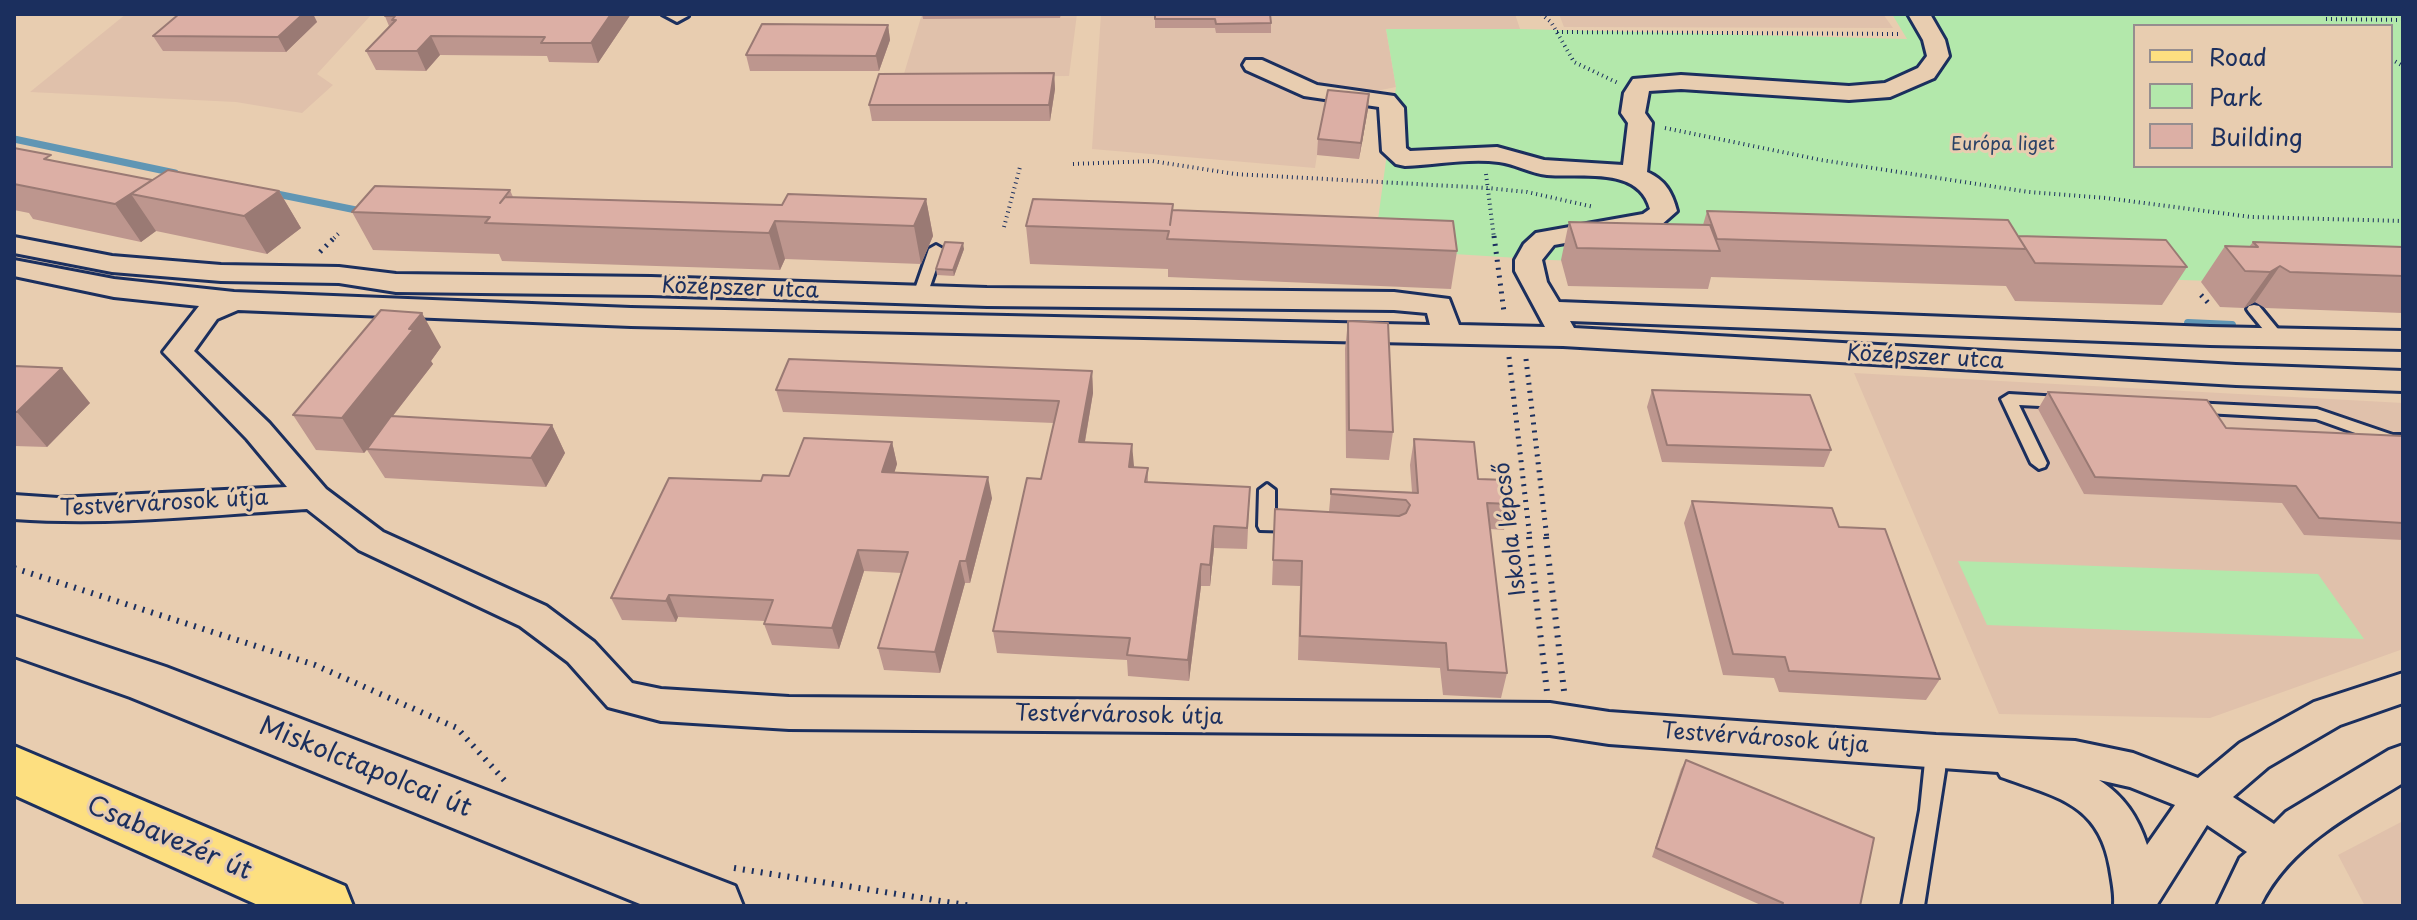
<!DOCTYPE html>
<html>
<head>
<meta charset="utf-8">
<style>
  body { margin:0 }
  #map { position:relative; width:2417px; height:920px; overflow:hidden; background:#e8cdb0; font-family:"Playpen Sans",sans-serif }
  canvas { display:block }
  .frame { position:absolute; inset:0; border:16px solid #1b2f5e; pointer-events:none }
  .legend { position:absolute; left:2133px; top:24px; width:260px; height:144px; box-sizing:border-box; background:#e8cdb0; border:2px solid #968e8f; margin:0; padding:10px 14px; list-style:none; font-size:24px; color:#1b2f5e }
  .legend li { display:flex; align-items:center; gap:16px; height:40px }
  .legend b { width:40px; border:2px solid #968e8f }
</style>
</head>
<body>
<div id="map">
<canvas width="2417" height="920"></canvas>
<div class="frame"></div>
<ul class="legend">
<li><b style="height:10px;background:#fddf80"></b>Road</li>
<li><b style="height:22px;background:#b3e8ab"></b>Park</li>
<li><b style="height:22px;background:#dcafa5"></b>Building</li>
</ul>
</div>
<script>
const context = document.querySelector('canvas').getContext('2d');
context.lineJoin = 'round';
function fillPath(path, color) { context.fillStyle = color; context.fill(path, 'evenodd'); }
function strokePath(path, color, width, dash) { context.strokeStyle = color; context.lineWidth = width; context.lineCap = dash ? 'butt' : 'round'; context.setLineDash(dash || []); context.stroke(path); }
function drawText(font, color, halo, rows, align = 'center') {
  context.font = font + ' "Playpen Sans",sans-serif'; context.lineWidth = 6; context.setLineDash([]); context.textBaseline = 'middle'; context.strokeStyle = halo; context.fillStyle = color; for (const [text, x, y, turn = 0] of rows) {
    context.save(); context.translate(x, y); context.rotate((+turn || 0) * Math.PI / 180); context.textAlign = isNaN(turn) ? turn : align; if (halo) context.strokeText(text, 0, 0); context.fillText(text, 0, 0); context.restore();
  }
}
fillPath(new Path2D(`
  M126 14H372L317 74 333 85 302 113 236 102 30 92Z
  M922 14H1077L1069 76 903 77Z
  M1101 14H1515L1520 29H1386L1396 87 1376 91 1368 109 1359 159 1317 155 1315 168 1092 149Z
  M1559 14H1883L1893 28 1564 27Z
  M1854 373 2403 403V649L2210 718 1999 714Z
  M2403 821V906H2365L2338 855Z`), '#e0c1ab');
fillPath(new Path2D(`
  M1892 14H2403V287L1550 260 1374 249 1396 87 1386 29H1520L1907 39ZM2135 26H2391V166H2135Z
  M1958 561 2318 574 2364 639 1987 625Z`), '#b3e8ab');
strokePath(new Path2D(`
  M14 139 175 173
  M272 193 361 211`), '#6096b4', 7);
strokePath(new Path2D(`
  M2188 323 2232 325`), '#6096b4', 8);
const lane = new Path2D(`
  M936 245 943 249 927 295 925 298H915L913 295 929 249Z
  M2254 305 2259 306 2282 334 2284 337 2282 340H2272L2249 312 2247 309 2249 306Z
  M2009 394 2061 397 2069 402 2061 407 2019 405 2047 463 2045 467 2039 469 2031 463 2001 399Z
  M2192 403 2317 409 2393 435H2403V445L2386 444 2316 419 2187 412 2184 408Z
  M1267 484 1275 490V520L1298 523 1300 527 1298 531 1260 530 1258 526 1259 490Z
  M1936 744 1943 746 1946 752 1945 771 1924 906H1902L1920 810 1926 752 1929 746Z`);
const street = new Path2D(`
  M662 14H686L688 16 677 22Z
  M1908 14H1930L1945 40 1949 56 1934 78 1890 97 1849 100 1681 89 1649 91 1645 113 1652 123 1647 172C1665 180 1672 192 1677 211L1660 226 1554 245 1542 260 1547 282 1559 302 2210 327 2403 331V349L2210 345 1570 321 1574 328 2236 365 2403 371V391L2236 385 1563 346 631 326 238 310 217 319 194 351 269 423 326 489 383 532 546 606 594 642 632 683 661 689 789 697 1550 703 1609 712 1936 735 2075 741 2133 753 2198 778 2240 743 2314 702 2403 673V703L2340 725 2268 767 2233 797 2274 824 2286 812 2389 750 2403 745V783C2349 816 2289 846 2260 906H2217L2240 858 2247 852 2207 825 2156 906H2114C2115 893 2112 881 2110 868 2099 803 2056 797 2001 777L1998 772 1609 744 1550 735 789 729 661 721 608 707 568 662 520 626 359 550 307 509C210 515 111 526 14 519V495L58 498 287 487 247 439 163 352 199 306 114 297 14 276V260L114 279 234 292 631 308 1430 325 1427 313 1394 310 987 306 651 295 396 292 339 283 221 281 112 272 14 253V237L112 256 221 265 339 267 396 274 651 277 987 288 1394 292 1449 299 1459 325 1545 327 1515 271V260L1524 244 1536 233 1643 214 1650 209C1639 166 1581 178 1547 175 1530 173 1515 164 1499 162 1468 158 1435 165 1405 166L1396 164 1382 151 1379 107 1304 96 1246 70 1243 65 1246 60H1262L1317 85 1394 96 1404 108 1406 148 1410 151 1497 147 1544 160 1623 165 1628 123 1621 113 1624 93 1633 79 1681 75 1849 86 1885 83 1918 68 1927 56 1923 40ZM2099 780 2130 787 2175 805 2147 845C2138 817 2124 796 2099 780Z`);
const secondary = new Path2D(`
  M14 616 166 667 735 886 743 906H645L130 697 14 656Z`);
const primary = new Path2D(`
  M14 746 345 886 353 906H260L14 795Z`);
strokePath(lane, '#1b2f5e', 6);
strokePath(street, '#1b2f5e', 6);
strokePath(secondary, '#1b2f5e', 6);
strokePath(primary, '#1b2f5e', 6);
strokePath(new Path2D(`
  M1541 14 1551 22 1574 62 1618 83
  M2326 19 2403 20
  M1557 32 1899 34
  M2391 59 2403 66
  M1665 128 1821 160 2029 192 2106 198 2251 217 2403 221
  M1073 164 1152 161 1235 174 1488 188 1527 192 1594 207
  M1486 174 1494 238
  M1004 227 1020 167
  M334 238 339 233`), '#1b2f5e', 4, [1, 4]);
strokePath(new Path2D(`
  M1494 236 1504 312
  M320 252 336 236
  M2201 295 2210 305
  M1509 357 1530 539
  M1526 359 1547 539`), '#1b2f5e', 5, [2, 6]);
strokePath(new Path2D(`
  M1529 537 1547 692
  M1546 537 1564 691
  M14 568 315 665 457 728 505 781
  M734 868 972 906`), '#1b2f5e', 6, [2, 7]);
fillPath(lane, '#e8cdb0');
fillPath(street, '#e8cdb0');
fillPath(secondary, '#e8cdb0');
fillPath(primary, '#fddf80');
fillPath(new Path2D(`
  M179 14H313L317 22 286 52 163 51 153 36Z
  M384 14H631L598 63 549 62 547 56 440 55 426 71 376 70 366 51 389 26Z
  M922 14H1061L1060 18 923 19Z
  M1155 14 1271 23V33H1216L1215 28H1155Z
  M888 25 890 40 879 71H750L746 55Z
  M1054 73 1055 89 1050 121H872L869 105Z
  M1368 109 1359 159 1317 155 1318 139Z
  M14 148 55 161 152 180 279 191 301 228 267 254 156 231 141 242 33 219 29 213 14 210Z
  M510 190 513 197 782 205 926 199 933 236 921 264 785 259 780 270 502 261 499 254 373 250 352 212Z
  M1173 211 1457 251 1451 289 1168 277V269L1030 264 1026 226Z
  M1707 211 2018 236 2187 267 2162 305 2015 301 2006 286 1711 277 1708 289 1568 286 1561 260 1569 222 1703 225Z
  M2253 242 2403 247V313L2265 308 2255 302 2244 308 2220 307 2201 282 2225 246 2249 247Z
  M964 249 954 276 937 275 936 269Z
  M1348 321 1393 432 1389 460 1346 458 1345 349Z
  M441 347 431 361 433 364 392 417 552 425 565 453 546 487 385 478 367 450 364 453 316 450 293 415Z
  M14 366 90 403 47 447 14 446Z
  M1092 371 1093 393 1085 442 1133 467 1148 468V482L1250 487 1247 549 1214 548 1210 586H1201L1189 681 1128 676 1127 660 997 653 993 631 1041 479 1054 423 783 412 776 390Z
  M1652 390 1831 450 1824 467 1662 462 1647 407Z
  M2048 392 2226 428 2403 436V540L2304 535 2282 503 2084 494 2038 409Z
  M1414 439 1478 479 1510 504 1504 530 1490 529 1507 673 1501 698 1443 695 1440 668 1298 660 1300 586 1272 585 1275 509 1329 512 1331 489 1412 492 1410 465Z
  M892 442 897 464 894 472 992 498 970 583H965L940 673 884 670 878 648 902 573 864 571 839 649 772 645 764 624 765 621 678 617 676 622 622 620 611 598 761 481 789 476Z
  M1692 501 1839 527 1940 679 1926 700 1779 692 1774 678 1723 675 1684 523Z
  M1686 760 1860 906H1763L1652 857 1681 769Z`), '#bd968e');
fillPath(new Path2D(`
  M303 14H313L317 22 286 52 278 37Z
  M611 14H631L598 63 591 43Z
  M888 25 890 40 879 71 876 56Z
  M431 36 440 55 426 71 417 51Z
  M1054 73 1055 89 1050 121 1049 105Z
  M1369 94 1368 109 1359 159 1361 143Z
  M152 180 131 194 156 231 141 242 115 204Z
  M279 191 301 228 267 254 244 216Z
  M926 199 933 236 921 264 914 226Z
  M775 221 785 259 780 270 769 233Z
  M963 243 964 249 954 276 953 270Z
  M2280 266 2255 302 2244 308 2270 272Z
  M422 313 441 347 431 361 433 364 364 453 342 418Z
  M62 368 90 403 47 447 17 412Z
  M1092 371 1093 393 1081 464 1079 442Z
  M552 425 565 453 546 487 531 458Z
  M892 442 897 464 888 494 882 472Z
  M1132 444 1134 466 1130 489 1129 467Z
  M988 477 992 498 970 583 966 561Z
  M1214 526V548L1210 586V565Z
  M858 550 864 571 839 649 832 628Z
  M960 561 965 583 940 673 935 652Z
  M1201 564V586L1189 681 1188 660Z
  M669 595 678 617 676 622 666 601Z`), '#9a7a74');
const building = new Path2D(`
  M179 14H303L278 37 153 36Z
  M388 14H611L591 43H541L545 37 431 36 417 51H366L396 20H392L395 16H385Z
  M1155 14H1270L1271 23 1216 24 1215 19H1155Z
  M762 24 888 25 876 56 746 55Z
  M1054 73 1049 105H869L879 74Z
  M1328 90 1369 94 1361 143 1318 139Z
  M14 148 51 155 44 159 152 180 115 204 14 184Z
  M168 170 279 191 244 216 131 194Z
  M375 186 510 190 500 203 505 197 782 205 788 194 926 199 914 226 775 221 769 233 485 223 490 217 352 212Z
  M1033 199 1173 204 1170 225 1172 210 1453 221 1457 251 1167 239 1169 231 1026 226Z
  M1707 211 2008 220 2026 249 1717 239Z
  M1569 222 1710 225 1720 251 1577 248Z
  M2018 236 2166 240 2187 267 2035 263Z
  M945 242 963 243 953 270 936 269Z
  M2253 242 2403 247V276L2290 272 2280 266 2270 272 2245 271 2225 246 2258 247Z
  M381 310 422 313 409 329H414L342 418 293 415Z
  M1348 321 1388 323 1393 432 1349 430Z
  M789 359 1092 371 1079 442 1132 444 1129 467 1148 468 1145 482 1250 487 1247 528 1214 526 1210 565 1201 564 1188 660 1127 655 1130 638 993 631 1027 478 1041 479 1059 401 776 390Z
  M14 366 62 368 17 412H14Z
  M1652 390 1810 395 1831 450 1667 445Z
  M2048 392 2207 400 2226 428 2403 436V523L2319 518 2296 486 2095 477Z
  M391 416 552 425 531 458 367 449Z
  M804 438 892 442 882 472 988 477 966 561H960L935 652 878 648 908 552 858 550 832 628 764 624 773 600 669 595 666 601 611 598 669 478 761 481 763 475 789 476Z
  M1414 439 1474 442 1478 479 1507 480 1510 504 1487 503 1507 673 1448 670 1446 643 1300 636 1302 561 1273 560 1275 509 1399 516 1406 513 1410 505 1406 500 1331 494V489L1418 493Z
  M1692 501 1832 508 1839 527 1885 529 1940 679 1789 671 1785 657 1733 654Z
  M1686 760 1874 838 1860 906H1782L1783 903 1656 848Z`);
fillPath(building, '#dcafa5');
strokePath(building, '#9a7a74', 2);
drawText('18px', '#2a4266', '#e8cdb0', [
  ["Európa liget",2003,145]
]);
drawText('22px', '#1b2f5e', '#e8cdb0', [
  ["Középszer utca",740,289,2],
  ["Középszer utca",1925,358,3],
  ["Testvérvárosok útja",164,504,-3],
  ["Iskola lépcső",1511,529,-97],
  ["Testvérvárosok útja",1119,716,1],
  ["Testvérvárosok útja",1765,739,4]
]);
drawText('26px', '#1b2f5e', '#e8cdb0', [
  ["Miskolctapolcai út",365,768,22],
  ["Csabavezér út",169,839,23]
]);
</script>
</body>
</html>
